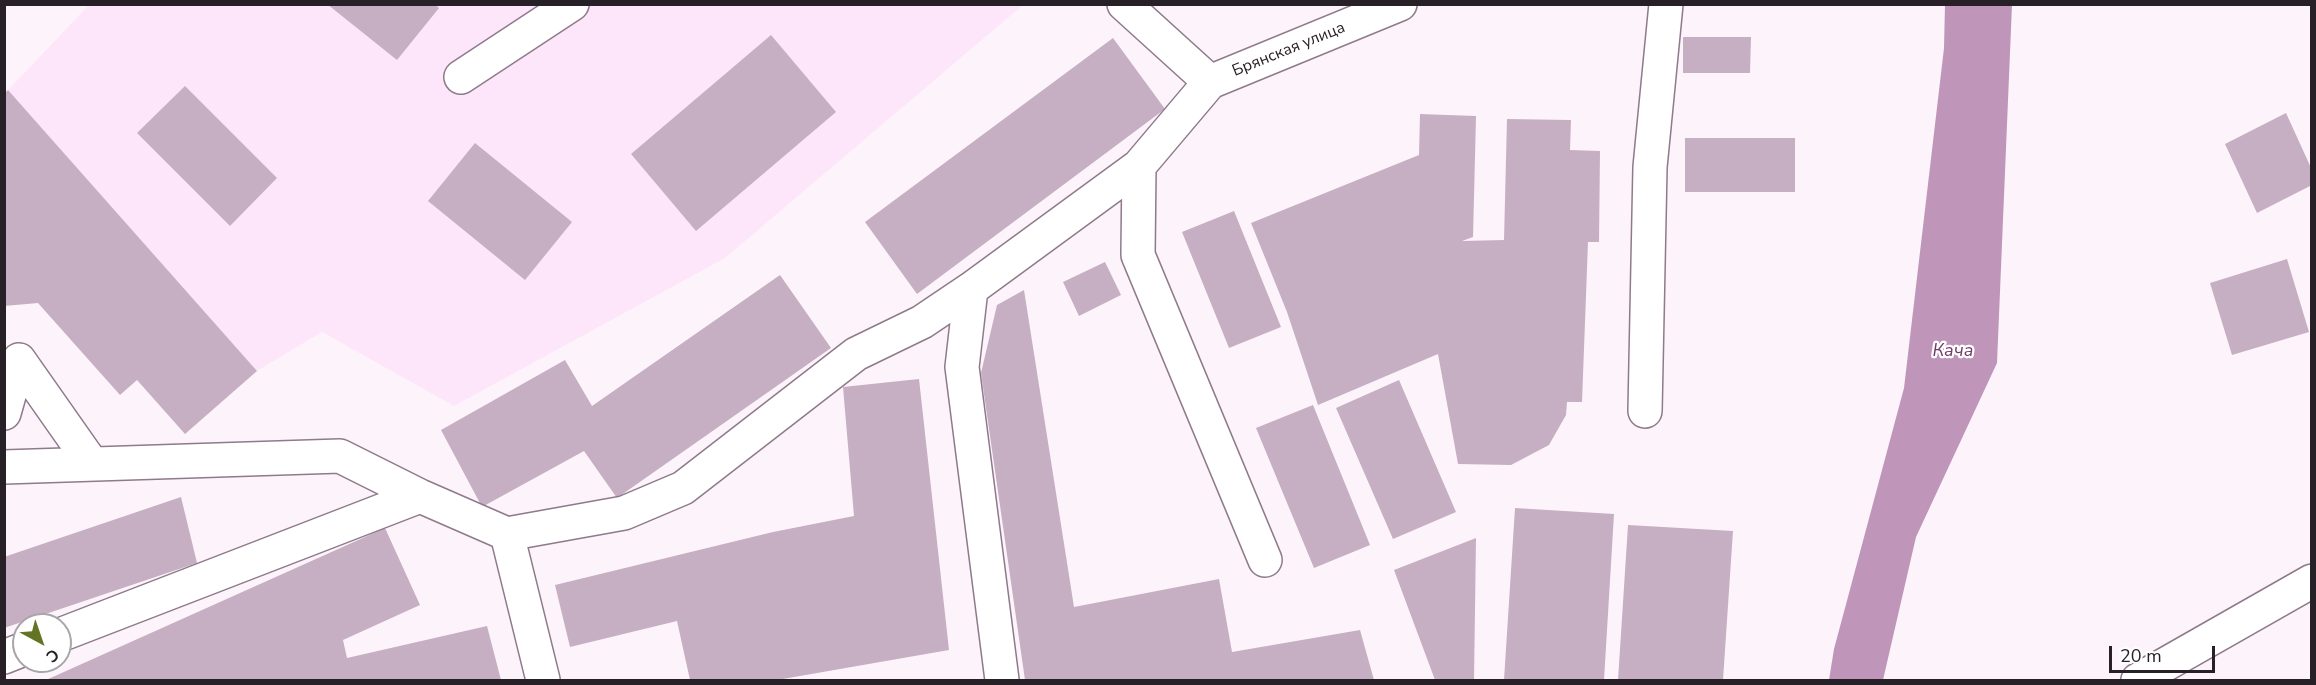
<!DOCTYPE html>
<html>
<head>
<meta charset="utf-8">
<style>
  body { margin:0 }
  #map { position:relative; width:2316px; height:685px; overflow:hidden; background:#fdf3fb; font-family:"Nunito Sans",sans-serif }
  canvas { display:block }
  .frame { position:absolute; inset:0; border:6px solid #282027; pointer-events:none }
  .north { position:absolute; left:12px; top:613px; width:60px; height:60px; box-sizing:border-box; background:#fff; border:2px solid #a9a6a9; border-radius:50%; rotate:140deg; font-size:16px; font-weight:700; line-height:24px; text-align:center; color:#282027 }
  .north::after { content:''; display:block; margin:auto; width:21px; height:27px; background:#637524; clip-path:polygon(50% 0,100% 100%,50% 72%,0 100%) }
  .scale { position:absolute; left:2109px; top:646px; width:106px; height:27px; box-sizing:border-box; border:3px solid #282027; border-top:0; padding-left:8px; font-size:18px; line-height:21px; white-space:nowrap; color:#282027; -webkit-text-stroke:4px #fff; paint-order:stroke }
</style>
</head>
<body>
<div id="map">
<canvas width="2316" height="685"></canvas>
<div class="frame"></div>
<div class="north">С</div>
<div class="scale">20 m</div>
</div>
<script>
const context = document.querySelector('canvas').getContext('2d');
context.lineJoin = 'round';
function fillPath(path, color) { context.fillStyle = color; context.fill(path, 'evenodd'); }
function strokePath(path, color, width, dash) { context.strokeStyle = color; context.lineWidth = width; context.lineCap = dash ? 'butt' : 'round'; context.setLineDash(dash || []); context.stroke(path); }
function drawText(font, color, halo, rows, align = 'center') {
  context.font = font + ' "Nunito Sans",sans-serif'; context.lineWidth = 4.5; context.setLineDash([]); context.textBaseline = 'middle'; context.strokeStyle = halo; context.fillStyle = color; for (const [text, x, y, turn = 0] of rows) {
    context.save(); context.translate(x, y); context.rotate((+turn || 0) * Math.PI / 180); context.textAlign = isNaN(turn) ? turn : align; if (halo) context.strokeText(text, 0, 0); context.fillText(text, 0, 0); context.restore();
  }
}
fillPath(new Path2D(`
  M89 5H1023L725 258 454 406 322 332 257 371 8 90Z`), '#fee6fa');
fillPath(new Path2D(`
  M1945 5H2012L1997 363 1916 537 1883 680H1829L1834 649 1904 388 1944 48Z`), '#bf96b9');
fillPath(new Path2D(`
  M327 4H434L439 8 397 60Z
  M771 35 836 112 696 231 631 154Z
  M1683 37H1751L1750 73H1683Z
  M1113 38 1165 109 917 294 865 222Z
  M185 86 277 178 230 226 137 133Z
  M8 90 257 371 185 434 137 380 120 395 38 303 4 306V94Z
  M2286 113 2312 170V185L2257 213 2225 144Z
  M1420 114 1476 116 1473 237 1462 241 1504 240 1507 119 1571 120 1570 150 1600 151 1599 242H1588L1582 402H1567L1566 415 1549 445 1511 465 1458 464 1438 354 1318 405 1287 312 1251 223 1419 155Z
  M1685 138H1795V192H1685Z
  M475 143 572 222 525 280 428 201Z
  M1234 211 1281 327 1229 348 1182 232Z
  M2287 259 2309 332 2232 355 2210 283Z
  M1105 262 1121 295 1079 316 1063 282Z
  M780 275 831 348 617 498 584 451 482 507 441 430 565 360 592 406Z
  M1024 290 1074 607 1219 579 1232 652 1360 630 1374 680H1025L981 373 997 305Z
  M919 379 949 650 777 680H690L677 621 570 647 555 585 773 532 854 516 843 387Z
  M1399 380 1456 512 1393 539 1336 408Z
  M1313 405 1370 545 1314 568 1256 428Z
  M181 497 197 563 4 628V557Z
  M1515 508 1614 514 1604 680H1504Z
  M1628 525 1733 531 1723 680H1618Z
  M385 528 420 605 343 640 347 658 487 626 501 680H46Z
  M1476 538 1474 680H1435L1394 570Z`), '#c6afc2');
const minor = new Path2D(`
  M1124 4 1210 82
  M461 77 572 4
  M971 289 962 367 1002 680
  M1645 411 1650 167 1666 4
  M4 413 19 360 92 464
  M4 467 340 456 420 496 507 534
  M1265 560 1138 255 1139 166 1210 82 1400 4
  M60 635 420 496
  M4 657 24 649
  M543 680 507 534 624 513 683 488 856 354 922 322 971 289 1139 166
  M2138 680 2312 581`);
strokePath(minor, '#8e7a8b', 36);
strokePath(minor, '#fff', 33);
drawText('16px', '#282027', '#fff', [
  ["Брянская улица",1289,50,-22]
]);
drawText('italic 18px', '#713c6a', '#fff', [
  ["Кача",1953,352]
]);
</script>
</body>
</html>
